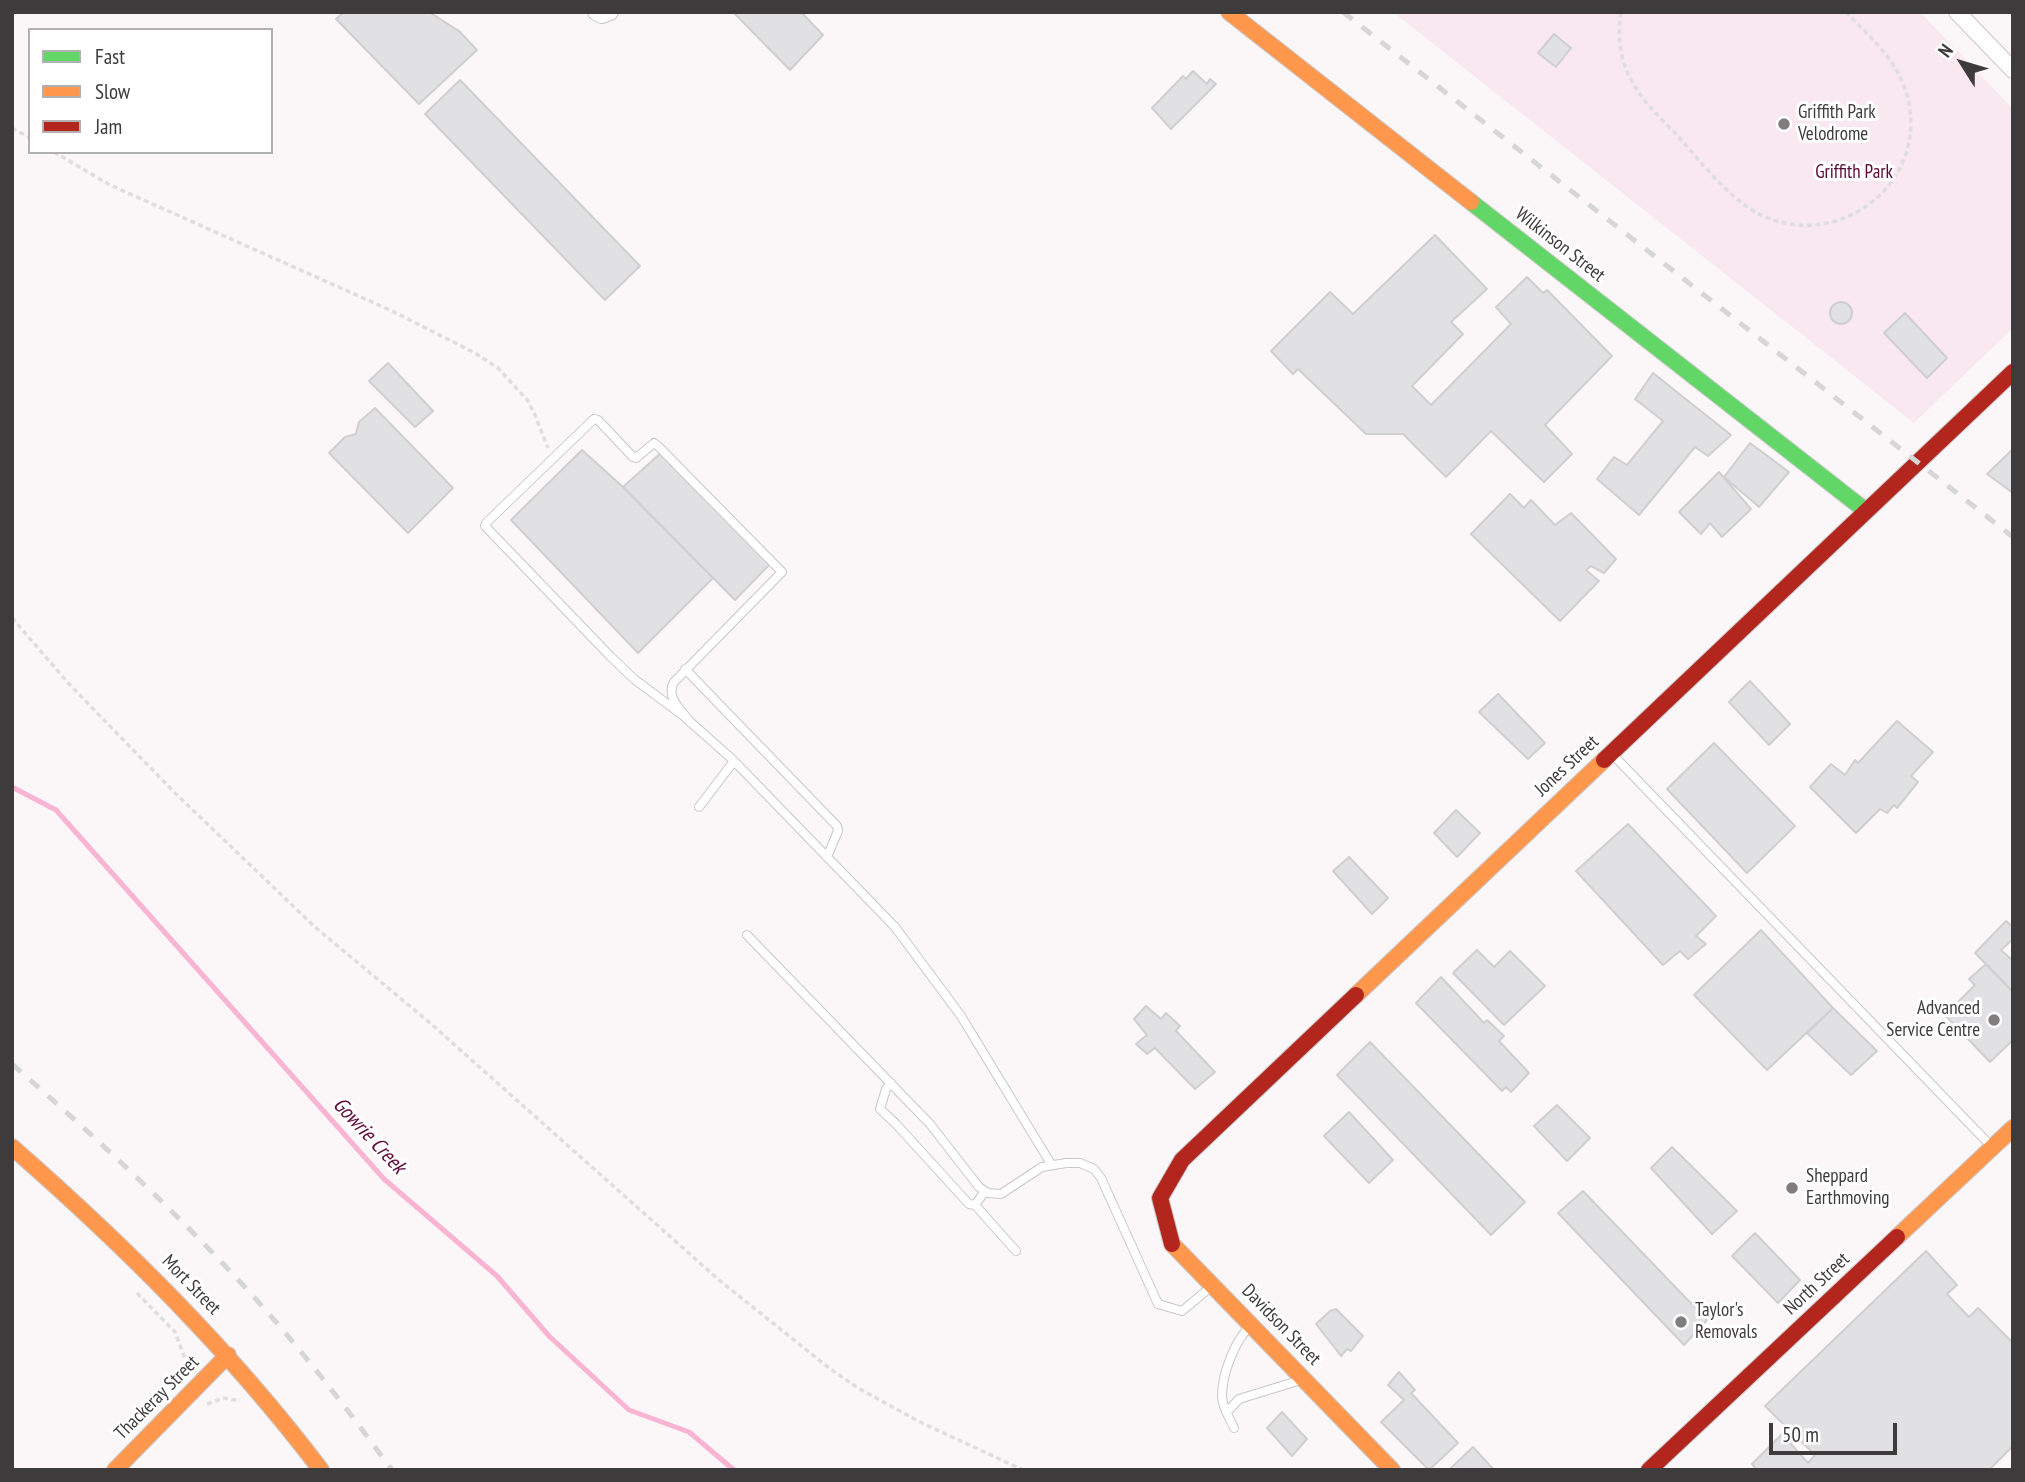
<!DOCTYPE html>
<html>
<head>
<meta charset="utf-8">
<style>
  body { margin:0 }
  #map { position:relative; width:2025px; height:1482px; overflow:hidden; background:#fbf7f9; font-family:"PT Sans Narrow",sans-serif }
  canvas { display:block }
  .frame { position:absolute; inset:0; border:14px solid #3e3b3c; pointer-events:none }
  .legend { position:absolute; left:28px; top:28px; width:245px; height:126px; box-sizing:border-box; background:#fff; border:2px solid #b2b1b1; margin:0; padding:9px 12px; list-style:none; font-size:21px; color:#3e3b3c }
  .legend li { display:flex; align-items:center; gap:14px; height:35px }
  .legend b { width:35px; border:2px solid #b2b1b1 }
  .north { position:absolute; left:1927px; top:28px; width:70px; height:70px; -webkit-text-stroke:5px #fff; paint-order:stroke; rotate:307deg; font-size:19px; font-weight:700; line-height:28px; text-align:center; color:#3e3b3c }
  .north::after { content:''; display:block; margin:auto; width:24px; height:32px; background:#3e3b3c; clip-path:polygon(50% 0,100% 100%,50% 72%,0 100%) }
  .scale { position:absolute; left:1769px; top:1423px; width:128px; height:32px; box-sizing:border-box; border:4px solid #3e3b3c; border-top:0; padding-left:9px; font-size:21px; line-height:24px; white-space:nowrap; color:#3e3b3c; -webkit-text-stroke:5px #fff; paint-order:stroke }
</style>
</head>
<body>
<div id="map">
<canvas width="2025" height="1482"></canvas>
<div class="frame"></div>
<ul class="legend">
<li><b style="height:9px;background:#63d668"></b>Fast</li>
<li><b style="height:9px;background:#ff974d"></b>Slow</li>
<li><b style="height:9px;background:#b3261e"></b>Jam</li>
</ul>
<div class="north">N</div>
<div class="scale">50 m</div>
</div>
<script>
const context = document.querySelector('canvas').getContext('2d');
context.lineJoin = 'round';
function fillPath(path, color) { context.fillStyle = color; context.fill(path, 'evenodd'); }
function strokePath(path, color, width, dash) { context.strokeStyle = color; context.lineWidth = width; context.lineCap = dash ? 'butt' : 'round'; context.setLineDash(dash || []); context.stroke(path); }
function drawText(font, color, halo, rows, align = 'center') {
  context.font = font + ' "PT Sans Narrow",sans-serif'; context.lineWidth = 6; context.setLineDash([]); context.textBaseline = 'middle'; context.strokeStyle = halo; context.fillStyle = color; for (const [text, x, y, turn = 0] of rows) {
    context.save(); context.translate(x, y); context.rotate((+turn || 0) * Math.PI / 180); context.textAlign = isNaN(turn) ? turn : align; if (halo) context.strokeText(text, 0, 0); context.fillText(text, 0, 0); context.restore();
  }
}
fillPath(new Path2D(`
  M1393 12H1920L2013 109V328L1914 423Z`), '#f9e8ef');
strokePath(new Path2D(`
  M12 787 56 810 384 1179 497 1276 549 1336 629 1410 689 1432 734 1470`), '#f8b4d2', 5);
const building = new Path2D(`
  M344 12H429L459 31 477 50 419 104 336 19Z
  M801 12 823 35 790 70 734 13Z
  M1554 34 1571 48 1556 67 1538 53Z
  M1193 71 1207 84 1210 79 1216 84 1171 129 1152 108 1183 76 1186 79Z
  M460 80 640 266 605 300 425 114Z
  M1435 235 1487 289 1451 322 1463 334 1412 386 1431 405 1511 324 1496 307 1527 277 1543 293 1547 290 1612 356 1545 425 1572 454 1544 482 1491 431 1446 477 1403 434H1366L1298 369 1293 374 1271 351 1330 292 1353 314Z
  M1830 313a11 11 0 1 1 22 0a11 11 0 1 1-22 0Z
  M1905 313 1947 358 1927 378 1884 333Z
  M388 363 433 411 415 427 369 381Z
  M1653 373 1731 435 1708 456 1695 447 1639 515 1597 479 1614 457 1627 465 1663 421 1635 399Z
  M375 408 453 488 408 533 329 453 345 437 356 434 359 422Z
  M1750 443 1789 472 1759 507 1724 477Z
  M2013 449V493L1987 474Z
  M582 450 623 487 713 578 638 653 511 520Z
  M663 451 771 563 735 600 623 487Z
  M1719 472 1751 509 1722 537 1710 523 1701 534 1679 512Z
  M1510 494 1524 508 1531 500 1555 525 1571 513 1616 559 1604 573 1591 566 1586 570 1599 581 1560 621 1471 534Z
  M1750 681 1790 724 1769 745 1729 702Z
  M1498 694 1545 743 1528 759 1479 712Z
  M1897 721 1933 752 1911 776 1918 782 1897 808 1894 805 1887 813 1880 809 1856 833 1810 787 1831 764 1845 775 1855 760 1858 763Z
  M1714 743 1795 826 1747 873 1667 789Z
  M1456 810 1480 833 1457 857 1434 833Z
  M1628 824 1716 916 1696 936 1706 944 1688 959 1680 951 1663 965 1576 871Z
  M1349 857 1388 898 1372 914 1333 871Z
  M2006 921 2013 927V939L2001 950 2013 961V992L1975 953Z
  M1761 930 1833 1008 1767 1070 1694 995Z
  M1477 950 1494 967 1510 951 1545 986 1504 1025 1453 973Z
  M1986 964 2013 992V1040L1990 1062 1945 1015 1975 985 1969 979Z
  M1441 977 1484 1023 1487 1020 1504 1036 1499 1041 1529 1073 1511 1092 1506 1087 1502 1091 1416 1003Z
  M1146 1006 1161 1019 1166 1013 1180 1026 1176 1031 1215 1072 1195 1089 1155 1048 1147 1054 1136 1044 1147 1035 1134 1019Z
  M1833 1008 1877 1051 1851 1075 1807 1033Z
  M1370 1042 1525 1202 1491 1235 1337 1075Z
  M1557 1105 1590 1138 1567 1161 1534 1126Z
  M1349 1112 1393 1160 1369 1183 1324 1136Z
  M1672 1147 1737 1211 1712 1234 1651 1168Z
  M1583 1191 1707 1320 1684 1345 1558 1213Z
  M1755 1233 1800 1280 1778 1303 1732 1256Z
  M1926 1251 1957 1285 1947 1294 1969 1317 1978 1308 2013 1343V1446L1989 1470H1757L1752 1464 1782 1434 1808 1463 1815 1455 1765 1406Z
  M1336 1309 1363 1336 1351 1351 1347 1349 1341 1356 1316 1324 1330 1311Z
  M1399 1372 1415 1390 1411 1393 1458 1443 1429 1470 1381 1422 1404 1400 1388 1385Z
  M1282 1412 1307 1439 1292 1456 1267 1428Z
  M1473 1447 1494 1470H1449Z`);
fillPath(building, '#e1e0e2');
strokePath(building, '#d0cfd0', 2);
const lane = new Path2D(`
  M685 669 837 826 838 831 827 857
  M691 723C682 711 665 697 674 682L782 572 658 446 654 443 636 458 633 457 598 420 594 419 486 523 485 526 611 657 634 679 685 717C701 732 718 746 734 761L895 927 961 1016 1051 1164
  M1613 755 1991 1146
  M699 807 734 761
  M747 935 930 1124 979 1187 988 1193 1001 1194 1042 1167 1066 1163H1080L1094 1169 1101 1178 1158 1304 1182 1311 1212 1286
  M891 1083 886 1089 880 1109 896 1124 969 1204 975 1205 985 1191
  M975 1205 1016 1251
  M1227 1412 1239 1399 1301 1380
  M1234 1428C1230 1419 1222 1407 1222 1396 1222 1374 1234 1343 1249 1327`);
const street = new Path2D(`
  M596 12 602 15 610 12
  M1957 12 2013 70`);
const fast = new Path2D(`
  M1471 202 1866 511`);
const slow = new Path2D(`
  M1229 12 1471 202
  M1356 995 1604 760
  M12 1147C125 1246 230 1350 321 1470
  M1897 1237 2013 1128
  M1172 1244 1392 1470
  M115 1470 228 1355`);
const jam = new Path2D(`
  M1604 760 2013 372
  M1172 1244 1160 1198 1182 1160 1356 995
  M1649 1470 1897 1237`);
strokePath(lane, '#cac7c9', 10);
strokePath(street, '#cac7c9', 18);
strokePath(fast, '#cac7c9', 18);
strokePath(slow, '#cac7c9', 18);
strokePath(jam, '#cac7c9', 18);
strokePath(new Path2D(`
  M1621 12C1613 68 1637 95 1674 132 1699 159 1730 201 1763 216 1843 252 1933 178 1906 92 1896 59 1869 36 1846 12
  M12 128 30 138
  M54 152 110 185 390 310 475 353 498 368 528 401 535 415 548 448
  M12 618 70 685 175 793 315 927 430 1023 719 1280 829 1368 858 1388 920 1422 1023 1470
  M137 1293 175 1332 189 1369
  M207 1404 224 1398 240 1401`), '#dfdedf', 3.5, [5, 3.5]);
strokePath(lane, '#fefefe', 8);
strokePath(street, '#fefefe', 16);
strokePath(fast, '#63d668', 16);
strokePath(slow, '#ff974d', 16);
strokePath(jam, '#b3261e', 16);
strokePath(new Path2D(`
  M1343 12 2013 537
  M12 1064C92 1134 170 1206 242 1284 296 1342 345 1406 392 1470`), '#d6d6d6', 5, [12, 12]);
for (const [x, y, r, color] of [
  [1784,124,7,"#807d7e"],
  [1994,1020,7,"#807d7e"],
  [1792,1188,7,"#807d7e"],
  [1681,1322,7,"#807d7e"]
]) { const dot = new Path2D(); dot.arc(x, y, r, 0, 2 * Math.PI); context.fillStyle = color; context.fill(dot); strokePath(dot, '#fff', 2.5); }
drawText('19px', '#3e3b3c', '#fff', [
  ["Griffith Park",1798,113],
  ["Velodrome",1798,135],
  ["Advanced",1980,1009,"right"],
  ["Service Centre",1980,1031,"right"],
  ["Sheppard",1806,1177],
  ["Earthmoving",1806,1199],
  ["Taylor's",1695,1311],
  ["Removals",1695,1333]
], 'left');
drawText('19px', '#5b0537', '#fff', [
  ["Griffith Park",1854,173]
]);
drawText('19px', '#3e3b3c', '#fff', [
  ["Wilkinson Street",1560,245,38],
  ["Jones Street",1567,766,-43],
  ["North Street",1817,1284,-43],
  ["Mort Street",191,1285,46],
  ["Davidson Street",1281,1325,46],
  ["Thackeray Street",157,1398,-45]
]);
drawText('italic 21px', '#5f093a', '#fff', [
  ["Gowrie Creek",369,1136,47]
]);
</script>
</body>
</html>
